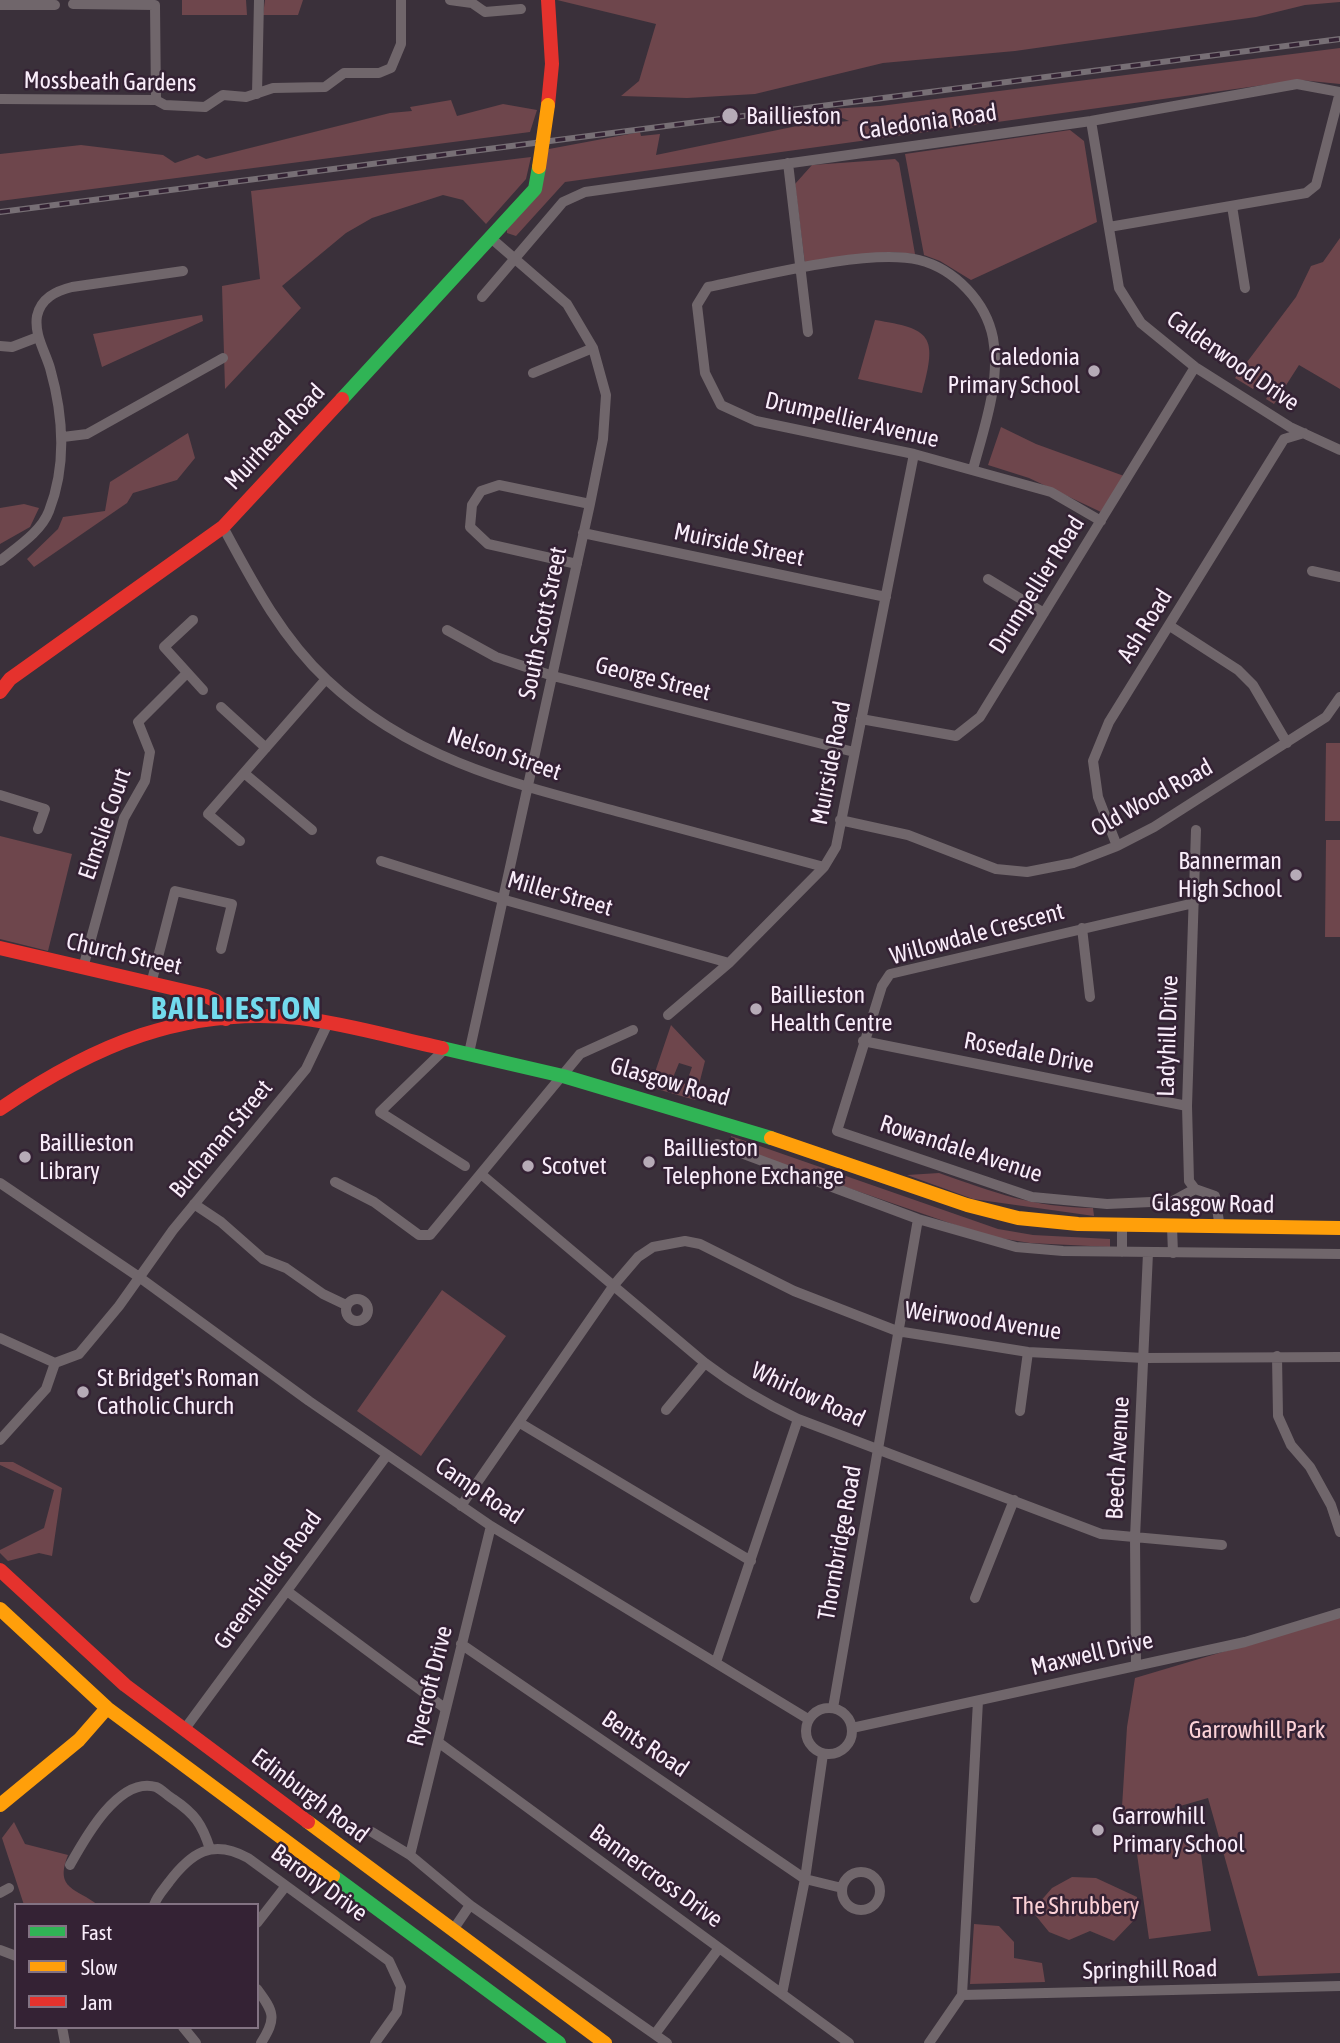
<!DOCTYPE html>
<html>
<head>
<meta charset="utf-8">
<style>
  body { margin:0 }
  #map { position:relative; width:1340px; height:2043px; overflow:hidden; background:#3a303a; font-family:"Asap Condensed",sans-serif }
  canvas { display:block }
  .legend { position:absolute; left:14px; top:1903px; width:245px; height:126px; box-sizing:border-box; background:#342234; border:2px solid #837383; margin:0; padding:9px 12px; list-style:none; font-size:21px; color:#f9edfa }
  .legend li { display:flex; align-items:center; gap:14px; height:35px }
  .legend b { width:35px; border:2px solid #837383 }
</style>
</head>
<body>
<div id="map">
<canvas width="1340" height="2043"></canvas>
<ul class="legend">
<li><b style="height:9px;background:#30b455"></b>Fast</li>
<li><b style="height:9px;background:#ff9f0a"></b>Slow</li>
<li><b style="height:9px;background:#e5322d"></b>Jam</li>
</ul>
</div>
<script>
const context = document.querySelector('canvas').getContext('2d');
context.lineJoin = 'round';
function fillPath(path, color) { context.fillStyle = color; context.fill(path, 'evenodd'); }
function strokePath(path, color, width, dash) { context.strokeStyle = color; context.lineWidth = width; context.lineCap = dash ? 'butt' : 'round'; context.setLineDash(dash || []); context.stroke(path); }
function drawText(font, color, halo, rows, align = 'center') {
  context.font = font + ' "Asap Condensed",sans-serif'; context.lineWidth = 5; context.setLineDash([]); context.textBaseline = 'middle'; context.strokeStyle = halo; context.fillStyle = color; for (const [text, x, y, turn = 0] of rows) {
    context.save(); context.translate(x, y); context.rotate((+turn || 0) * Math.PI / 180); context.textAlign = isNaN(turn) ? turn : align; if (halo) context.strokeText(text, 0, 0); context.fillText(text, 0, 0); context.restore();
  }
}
fillPath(new Path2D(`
  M182 0H246L247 15H182Z
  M265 0H303L298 15H263Z
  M557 0H1340V2L1305 5 1256 17 1015 51 883 63 755 94 687 98 621 96 639 81 656 24Z
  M1340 48V84L1300 80 565 182 516 236 507 233V227L549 149 640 132 641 136 660 134 656 155 797 126 849 121 831 113 830 109 880 106Z
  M451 100 457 116 503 104 537 110 530 132 0 201V154L81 145 163 155 175 163 198 155 206 159 390 113 412 111 410 107Z
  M1070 130 1084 141 1097 222 971 280 940 261 924 255 905 154Z
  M531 157 526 179 486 224 463 200 443 195 372 218 346 233 282 286 301 308 225 389 222 286 260 279 251 191Z
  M895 159 899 163 915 254 890 252 805 264 795 184 812 165Z
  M1340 238V389L1299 365 1274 404 1266 399 1276 382 1263 373 1253 389 1235 378 1296 297 1311 266 1323 262Z
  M202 315 203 321 102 367 93 334Z
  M875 320C931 329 938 335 922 393L858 379Z
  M1001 427 1036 444 1124 476 1101 512 1029 478 988 465Z
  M188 433 195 458 177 480 133 493 127 503 34 567 27 559 58 529 63 517 105 511 110 482Z
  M24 504 39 508 30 527 0 544V508Z
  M1326 743H1340V821H1325Z
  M0 836 72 854 48 951 0 939Z
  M1326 840H1340V937H1325Z
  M671 1025 705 1061 695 1100 650 1087ZM679 1063 692 1067 686 1084 672 1080Z
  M731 1136 998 1229 1033 1235 1110 1239V1247L1030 1243 987 1236 733 1148Z
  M939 1173C996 1193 1031 1207 1093 1208L1094 1216 973 1199 907 1175Z
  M442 1290 506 1336 421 1456 357 1411Z
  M0 1462H13L62 1488 52 1556 39 1553 8 1561 0 1553V1550L44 1528 54 1490 0 1465Z
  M1340 1617V1973L1258 1976 1208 1798 1121 1823 1127 1727 1135 1678Z
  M14 1822 25 1844 68 1855C54 1890 77 1888 98 1905H24L2 1838Z
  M1199 1839 1211 1931 1149 1939 1136 1847Z
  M1072 1877 1096 1878 1137 1897V1917L1114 1941 1090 1931 1069 1940 1049 1932 1032 1911 1052 1888Z
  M974 1924 999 1926 1014 1942V1958L1042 1963 1045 1982 970 1984Z`), '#6e464c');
strokePath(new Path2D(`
  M450 0 472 3 485 12 521 9
  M73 4 155 5 156 100
  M0 5H55
  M257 94 259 0
  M0 99 156 100 165 105 205 107 223 95 246 97 273 88 325 87 344 73H379L391 68 401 44V0
  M1091 121 1119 288 1141 323 1195 367 1290 427 1340 450
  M788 163 808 332
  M1232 206 1245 288
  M1109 227 1306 193 1316 185 1340 92
  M482 297 563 202 585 192 1091 121 1297 84 1340 92
  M0 346 12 347 38 337
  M533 373 593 348
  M63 437 87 434 223 358
  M973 469C984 428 1001 381 993 338 986 302 955 269 919 260 869 248 761 276 708 287L697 305 705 373 721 405 756 421 914 454 1051 492 1101 521
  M223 527C252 581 281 637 327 680 412 760 514 784 623 813 690 831 757 849 824 867
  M583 533 886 597
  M0 561C17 547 41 532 49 511 67 465 63 414 50 368 45 351 34 335 37 316 41 298 56 291 72 287L183 271
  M577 564 488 544 470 527 472 505 481 491 499 485 590 504
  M1312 571 1340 577
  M988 579 1044 613
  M193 620 164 647 203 690
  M1170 626 1238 670 1253 685 1287 743
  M447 630 496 657 553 676 854 752
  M221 707 266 748
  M861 719 956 736 980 717 1195 367
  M244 773 312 830
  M0 795 45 809 38 829
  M840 820 908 835 996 869 1027 872 1073 863 1117 846 1154 827 1326 717 1340 697
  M1196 830 1187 1106 1189 1181 1195 1189 1215 1196 1220 1228
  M240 841 208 814 326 679
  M1117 846 1098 797 1093 761 1109 722 1284 439 1304 433
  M381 861 505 900 729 963
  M1194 903 890 974 882 986 837 1131 1032 1197 1107 1204 1173 1201 1195 1189
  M1082 928 1090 997
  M83 968 124 818 145 781 150 752 138 722 187 673
  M151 984 175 891 232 904 221 949
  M668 1015 729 963 824 867 836 847 914 454
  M863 1041 1187 1106
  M446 1048 380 1112 465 1166
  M469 1053 590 504 603 439 606 395 593 348 567 304 492 239
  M717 1144 918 1219 1016 1247 1063 1251 1340 1254
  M481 1174 705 1363C735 1386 764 1403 798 1419L1101 1534 1222 1545
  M335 1182 374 1202 419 1235H430L580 1054 633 1030
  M0 1183 139 1277 309 1401 491 1526 808 1719
  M194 1204 221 1222 263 1259 286 1268 323 1294 346 1305
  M1172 1227 1173 1253
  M1122 1252V1226
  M346 1310a11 11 0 1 1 22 0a11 11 0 1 1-22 0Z
  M0 1338 55 1363
  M1277 1356 1278 1416 1291 1445 1310 1467 1331 1505 1340 1532
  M55 1363 79 1354 119 1306 173 1230 306 1069 327 1025
  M666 1410 705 1363
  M1020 1411 1028 1352
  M520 1423 751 1561
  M0 1440 46 1389 55 1363
  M461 1506 614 1285 638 1257 653 1247 685 1241 700 1244 794 1291 897 1331 1028 1352 1144 1358 1340 1357
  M287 1591 446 1709
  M975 1598 1014 1500
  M461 1644 805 1879 842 1888
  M716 1662 798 1419
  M1136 1665 1135 1537 1148 1253
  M806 1731a23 23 0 1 1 46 0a23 23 0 1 1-46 0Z
  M833 1708 918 1219
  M852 1728 1245 1642 1340 1613
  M184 1730 387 1455
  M438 1742 849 2043
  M372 1832 410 1855 470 1905 667 2043
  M410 1855 491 1526
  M70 1865C85 1838 119 1776 156 1787 161 1789 168 1796 173 1799 195 1814 202 1824 210 1849
  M842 1891a19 19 0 1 1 38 0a19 19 0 1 1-38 0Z
  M0 1893 9 1888
  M154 1905C157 1896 164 1889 169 1882 191 1853 212 1838 248 1858L389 1961 401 1987 397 2012 375 2043
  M257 1923 285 1887
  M453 1930 470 1905
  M0 1950 16 1956
  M257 1989C274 2012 277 2018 261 2043
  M782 1994 805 1879 823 1754
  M962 1995 1340 1986
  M962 1995 978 1701
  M62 2027 65 2043
  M183 2027 196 2043
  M655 2034 719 1948
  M929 2043 962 1995`), '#70666b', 10);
strokePath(new Path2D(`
  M342 399 535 189 539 167
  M442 1048 563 1076 771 1138
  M333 1876 559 2043`), '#30b455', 14);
strokePath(new Path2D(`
  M771 1138 967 1205 1018 1218 1078 1224 1340 1228
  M0 1609 107 1708 333 1876
  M0 1805 79 1740 107 1708
  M308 1822 605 2043`), '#ff9f0a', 14);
strokePath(new Path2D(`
  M548 0 552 64 548 105
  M0 692 10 679 223 527 342 399
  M0 948 206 996 216 1001 226 1019
  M0 1109C93 1045 185 1006 300 1018 348 1024 395 1038 442 1048
  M0 1570 125 1685 308 1822`), '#e5322d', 14);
const rail = new Path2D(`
  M0 212 1340 39`);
strokePath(rail, '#776f75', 6);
strokePath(rail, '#342234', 3.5, [10]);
strokePath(new Path2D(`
  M539 167 548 105`), '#ff9f0a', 14);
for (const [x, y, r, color] of [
  [730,116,9,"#b6abb7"],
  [1094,371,7,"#b6abb7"],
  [1296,875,7,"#b6abb7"],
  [756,1009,7,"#b6abb7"],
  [25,1157,7,"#b6abb7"],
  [649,1162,7,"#b6abb7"],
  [528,1166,7,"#b6abb7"],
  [83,1392,7,"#b6abb7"],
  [1098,1830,7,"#b6abb7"]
]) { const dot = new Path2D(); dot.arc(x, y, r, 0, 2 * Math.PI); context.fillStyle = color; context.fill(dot); strokePath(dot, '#342234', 2.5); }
drawText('24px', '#f9edfa', '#342234', [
  ["Mossbeath Gardens",110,82,1],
  ["Caledonia Road",928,122,-8],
  ["Calderwood Drive",1233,361,35],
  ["Drumpellier Avenue",852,420,13],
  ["Muirhead Road",275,437,-47],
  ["Muirside Street",739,545,12],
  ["Drumpellier Road",1037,585,-58],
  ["South Scott Street",543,623,-78],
  ["Ash Road",1145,626,-58],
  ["George Street",653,679,14],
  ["Nelson Street",504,754,19],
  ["Muirside Road",831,763,-79],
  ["Old Wood Road",1152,798,-29],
  ["Elmslie Court",105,824,-71],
  ["Miller Street",560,894,16],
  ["Willowdale Crescent",977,934,-15],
  ["Church Street",124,954,13],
  ["Ladyhill Drive",1168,1036,-88],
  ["Rosedale Drive",1029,1053,11],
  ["Glasgow Road",670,1082,16],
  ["Buchanan Street",221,1139,-50],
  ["Rowandale Avenue",961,1149,18],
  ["Glasgow Road",1213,1204,1],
  ["Weirwood Avenue",983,1321,8],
  ["Whirlow Road",808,1395,25],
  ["Beech Avenue",1118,1458,-87],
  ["Camp Road",479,1491,34],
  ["Thornbridge Road",840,1543,-80],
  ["Greenshields Road",268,1580,-54],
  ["Maxwell Drive",1092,1654,-13],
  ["Ryecroft Drive",430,1686,-76],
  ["Bents Road",645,1744,34],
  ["Edinburgh Road",310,1796,37],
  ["Bannercross Drive",656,1876,36],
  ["Barony Drive",319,1883,36],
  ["Springhill Road",1150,1970,-1]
]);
drawText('24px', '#f9edfa', '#342234', [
  ["Baillieston",746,116],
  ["Caledonia",1080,357,"right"],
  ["Primary School",1080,385,"right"],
  ["Bannerman",1282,861,"right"],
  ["High School",1282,889,"right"],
  ["Baillieston",770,995],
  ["Health Centre",770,1023],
  ["Baillieston",39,1143],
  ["Library",39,1171],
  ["Baillieston",663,1148],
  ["Telephone Exchange",663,1176],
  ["Scotvet",542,1166],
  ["St Bridget's Roman",97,1378],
  ["Catholic Church",97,1406],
  ["Garrowhill",1112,1816],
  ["Primary School",1112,1844]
], 'left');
drawText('24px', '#fbd1d6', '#342234', [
  ["Garrowhill Park",1257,1730],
  ["The Shrubbery",1076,1906]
]);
context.letterSpacing = '2px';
drawText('bold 32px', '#72daed', '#342234', [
  ["BAILLIESTON",237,1009]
]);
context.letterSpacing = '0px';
</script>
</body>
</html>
